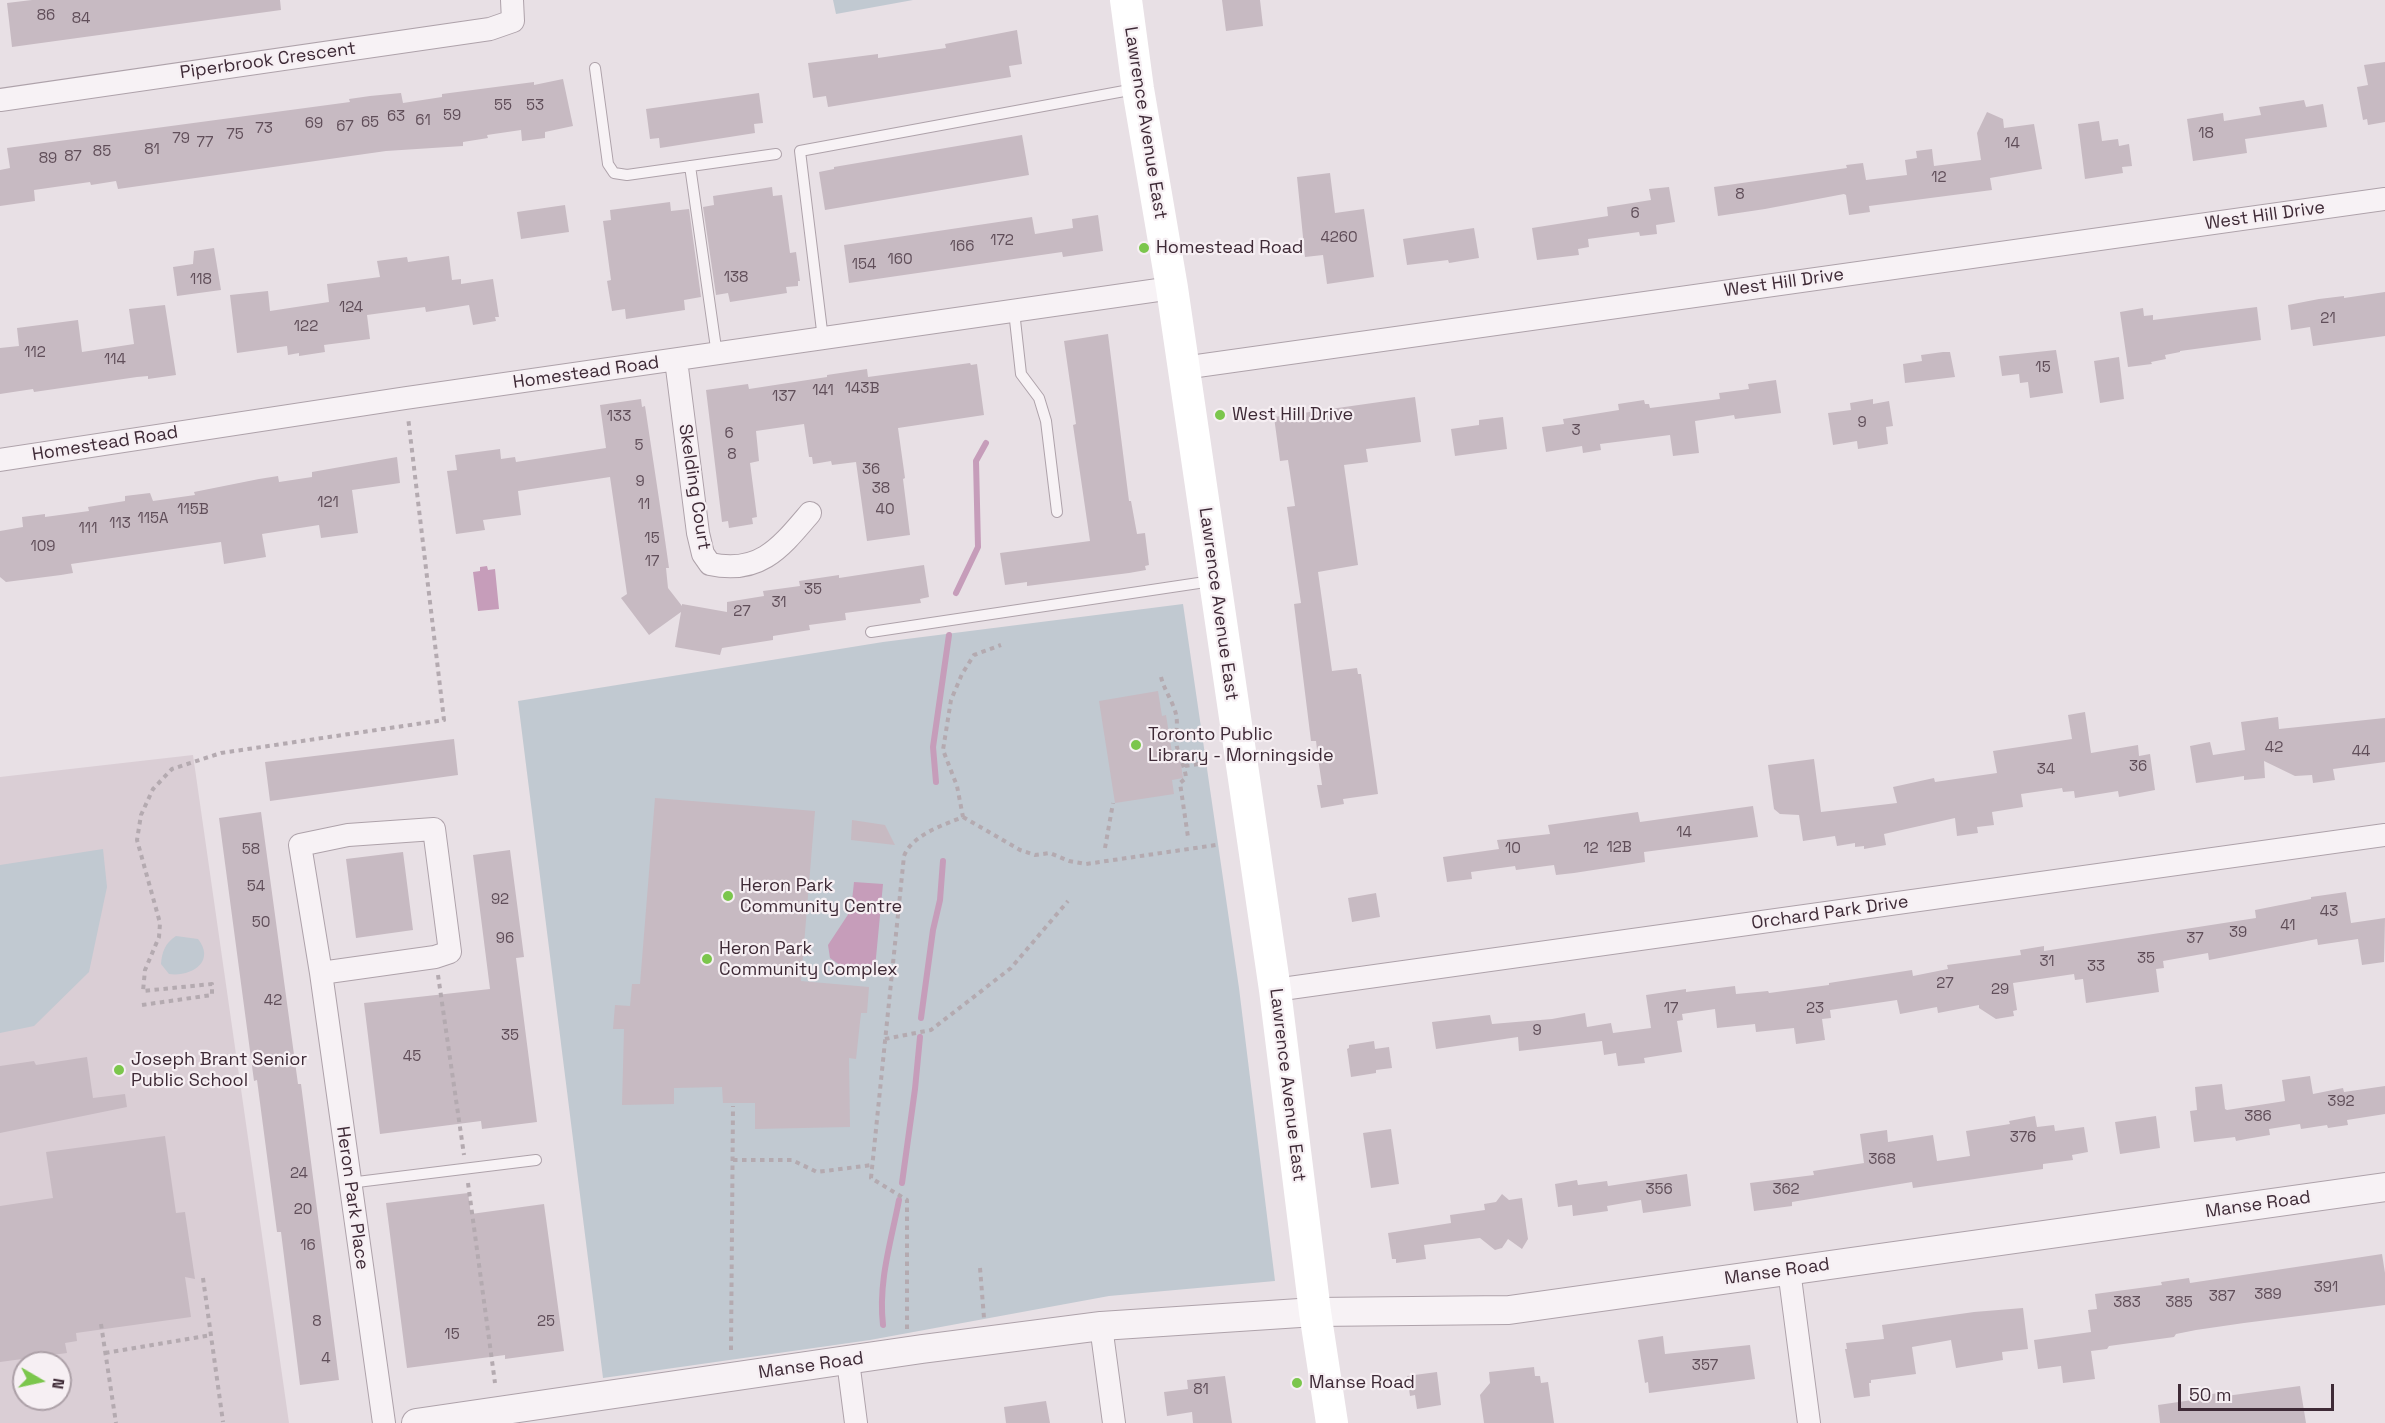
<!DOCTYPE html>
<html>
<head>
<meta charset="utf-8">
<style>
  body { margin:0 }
  #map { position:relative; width:2385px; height:1423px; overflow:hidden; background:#e8e0e5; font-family:"Space Grotesk",sans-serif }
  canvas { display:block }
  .north { position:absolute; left:12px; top:1351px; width:60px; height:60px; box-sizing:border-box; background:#f6eff3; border:2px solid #aca0a7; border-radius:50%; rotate:99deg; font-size:16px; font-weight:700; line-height:24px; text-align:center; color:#3e2a36 }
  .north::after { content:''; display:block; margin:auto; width:21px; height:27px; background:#7bc64c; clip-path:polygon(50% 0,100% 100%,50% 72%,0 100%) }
  .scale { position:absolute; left:2178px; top:1384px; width:156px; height:27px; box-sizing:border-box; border:3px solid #3e2a36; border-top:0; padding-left:8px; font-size:18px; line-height:21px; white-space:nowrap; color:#3e2a36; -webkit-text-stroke:4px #f6eff3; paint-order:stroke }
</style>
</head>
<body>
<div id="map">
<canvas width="2385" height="1423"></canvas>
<div class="north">N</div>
<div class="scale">50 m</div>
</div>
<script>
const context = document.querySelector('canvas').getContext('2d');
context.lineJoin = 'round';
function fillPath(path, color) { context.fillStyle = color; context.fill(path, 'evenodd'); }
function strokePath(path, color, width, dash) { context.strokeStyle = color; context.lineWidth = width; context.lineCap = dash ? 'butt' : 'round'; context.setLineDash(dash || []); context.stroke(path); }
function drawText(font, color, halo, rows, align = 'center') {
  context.font = font + ' "Space Grotesk",sans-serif'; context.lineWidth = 4.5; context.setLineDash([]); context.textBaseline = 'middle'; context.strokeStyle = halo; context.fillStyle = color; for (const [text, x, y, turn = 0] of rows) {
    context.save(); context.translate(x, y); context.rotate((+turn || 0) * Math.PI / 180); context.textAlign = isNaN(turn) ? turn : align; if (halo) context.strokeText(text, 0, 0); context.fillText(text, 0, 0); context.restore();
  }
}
fillPath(new Path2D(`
  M193 755 289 1423H0V777ZM24 1363H60V1399H24Z`), '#daced5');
fillPath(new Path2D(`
  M833 0H913L836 14Z
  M1183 604 1239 988 1275 1281 1109 1296 870 1340 603 1378 518 701 883 642Z
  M103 849 107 887 89 972 34 1026 0 1033V865Z
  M176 936 198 939C216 962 191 977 169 974L161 964C162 952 165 943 176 936Z`), '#c1c9d1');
fillPath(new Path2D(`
  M487 566 488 570 495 569 499 609 478 611 473 572 480 571V567Z
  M854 882 883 884 875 968H844L830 958 828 945 851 910Z`), '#c69dba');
strokePath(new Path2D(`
  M956 593 978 547 976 461 986 443
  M936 782 933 747 949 635
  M921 1018 933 930 940 900 943 861
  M902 1183 915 1089 920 1037
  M883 1325C878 1282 891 1242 899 1200`), '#c69dba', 6);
fillPath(new Path2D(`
  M32 0H280L281 10 12 47 7 3Z
  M1222 0H1260L1263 26 1226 31Z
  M1017 30 1022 64 1009 66 1011 77 828 107 826 96 813 98 808 63 878 54V58L946 48 945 44Z
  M2385 62V122L2368 125 2367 119 2363 120 2357 87 2368 85 2364 65Z
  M563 79 573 126 545 132V138L522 141 521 130 487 135 488 138 463 142V146L386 151 118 189 116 181 91 185 90 182 34 190 35 201 0 206V170L10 168 7 148 350 102 349 99 370 96 401 93 403 103 442 97V94L534 82V85Z
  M759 93 763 123 754 124 755 133 660 148 659 138 650 139 646 109Z
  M2304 100 2306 107 2323 104 2327 127 2245 139 2247 153 2193 161 2187 119 2223 113 2224 121 2261 115 2259 107Z
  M1987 112 2003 119 2004 128 2034 124 2042 169 1990 178 1992 190 1869 206 1870 212 1849 215 1846 195 1844 194 1765 209 1718 216 1714 187 1847 168 1846 165 1863 163 1866 180 1907 175 1905 160 1917 158 1916 151 1932 149 1934 166 1981 160 1977 133Z
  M2099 121 2102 141 2118 139 2119 146 2129 144 2132 166 2122 167 2123 173 2085 179 2078 124Z
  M1022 135 1029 175 825 210 819 172 834 169V167Z
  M1330 173 1335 213 1364 209 1374 277 1327 284 1323 255 1305 257 1297 177Z
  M772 187 773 196 782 195 790 253 796 252 800 281H798V286L786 287 787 293 730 302 728 293 716 295 703 207 714 205 713 196Z
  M1669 187 1675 222 1656 225 1657 234 1640 236 1639 232 1588 239 1589 247 1578 249 1579 255 1537 260 1532 228 1608 216 1607 207 1651 200 1649 189Z
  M670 202 671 211 689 209 701 297 684 300 685 310 626 319 625 309 612 311 607 281 611 280 603 221 611 220 610 210Z
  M565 205 569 232 521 239 517 212Z
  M1098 215 1103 251 1063 257 1062 252 849 283 844 245 1032 217 1035 234 1073 228 1072 219Z
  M1474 228 1479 258 1449 263 1448 260 1407 265 1403 239Z
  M214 248 221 290 177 296 173 267 193 264 194 251Z
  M449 256 452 280 461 279V284L493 279 499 317H495L496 321 473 325 469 305 426 312 425 307 367 315 370 339 324 345 325 352 299 356V353L288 355 287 346 237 353 230 295 268 291 270 311 329 302 327 284 380 277 377 261 407 257 408 262Z
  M2385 292V336L2313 346 2310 327 2291 330 2288 305 2319 299 2344 296V298Z
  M165 305 176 375 148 379V376L137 377 34 392 33 389 0 394V348L19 346 17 328 78 320 82 352 134 344 129 309Z
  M2257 307 2261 340 2180 351V352L2165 355 2166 359 2151 362 2152 364 2128 367 2120 312 2143 308 2144 316 2153 315V320Z
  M1108 334 1129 501H1131L1137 534 1145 533 1149 565 1145 566 1146 570 1129 573 1027 586V582L1005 585 1000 553 1090 541 1073 425 1076 424 1064 341Z
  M2056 350 2063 393 2030 398 2028 382 2020 383 2019 374 2002 376 1999 356Z
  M1943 352H1950L1955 377 1905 383 1903 364 1922 361 1921 355Z
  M2119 357 2124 399 2100 403 2094 361Z
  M970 363 971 365 977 364 984 415 898 428 905 478 903 479 910 535 867 541 856 462 832 465 831 461 813 464 812 457H809L804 424 756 431 759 461 750 463 757 517 752 518 753 524 729 528 728 521 722 522 706 390 748 384 749 389 827 377V375L867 369 868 377Z
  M1776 380 1781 413 1735 419 1734 415 1695 421 1699 453 1673 456 1670 435 1600 444 1601 450 1583 453 1582 446 1546 452 1542 427 1564 424 1563 419 1619 410 1618 404 1644 400 1645 404H1649L1650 408 1720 399 1719 393 1749 389 1748 384Z
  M1415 397 1421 442 1366 449 1368 462 1344 465 1358 565 1318 572 1332 671 1357 668 1358 674H1361L1378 794 1343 799 1344 804 1321 808 1317 785H1322L1318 758 1316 741H1311L1294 604 1301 603 1287 507 1295 506 1288 460 1280 461 1274 417Z
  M641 399 642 407 645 406 662 519 669 568H666L668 588 682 606V604L727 612V602L764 596 763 591 800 586 799 581 839 575V578L924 565 929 597 920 599 921 603 845 613 846 620 809 625 810 630 773 636V640L722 648 720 655 675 647 681 612 649 635 621 598 627 594 610 477 518 491 521 515 483 520 485 530 456 534 447 471 457 470 455 455 500 449 501 459 515 457 516 462 606 448 600 405Z
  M1873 399V404L1889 401 1893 426 1886 427 1888 444 1858 449 1857 441 1833 445 1828 413 1851 410 1850 403Z
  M1503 417 1507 449 1455 456 1451 429 1479 425V420Z
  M397 457 400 483 352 490 358 533 321 538 319 525 262 534 266 557 224 564 221 542 71 564 73 573 61 575 6 582 0 577V531L23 527 22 517 45 514V517L89 511 88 507 125 501V496L150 493 153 501 195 495 194 492 259 479 278 476 279 482 312 477V472Z
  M1158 691 1162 716 1166 715 1173 759 1180 758 1183 778 1172 780 1174 794 1115 803 1099 701Z
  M2085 712 2091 753 2138 745 2139 756 2150 754 2155 790 2119 797 2118 791 2075 798 2074 791 2063 792 2062 788 2021 794 2023 807 1992 812 1994 825 1977 827 1978 833 1957 836 1955 818 1884 834 1886 845 1864 849V846L1855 847V843L1837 846 1835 836 1803 841 1799 815 1780 814 1774 809 1768 765 1814 759 1821 812 1897 803 1893 787 1934 778 1935 782 1997 773 1993 751 2072 739 2068 715Z
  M2278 717 2279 729 2385 718V762L2333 769 2335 780 2313 783 2312 775 2295 776 2264 761 2265 778 2244 780V776L2196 783 2190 746 2210 742 2213 755 2245 750 2241 722Z
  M454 739 458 775 270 801 265 762Z
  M655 798 815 811 801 981 869 987 867 1013H861L856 1059 849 1058 850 1127 755 1129V1103H723L722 1087 674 1088V1104L622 1105 624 1029H613L615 1005 630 1006 632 984H640Z
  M1753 806 1758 837 1644 852 1645 862 1574 873 1556 875 1554 865 1516 870 1515 866 1471 872 1472 879 1447 882 1443 857 1499 849 1497 840 1550 834 1548 825 1638 812 1640 822Z
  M261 812 298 1084H301L339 1380 300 1385 281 1232H277L257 1080 254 1081 219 818Z
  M852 820 885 825 895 845 851 840Z
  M510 850 524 957 516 958 537 1122 482 1129 481 1121 380 1134 364 1003 490 989 473 855Z
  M403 852 413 930 356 938 346 859Z
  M2346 892 2351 923 2385 918 2384 962 2362 965 2358 939 2318 945 2317 939 2209 960 2208 953 2163 961 2164 968 2156 969 2159 992 2086 1003 2083 979 2075 980 2074 974 2013 983 2017 1010 2013 1011 2014 1016 1996 1019 1979 1008V1005L1938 1013 1937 1007 1900 1014 1897 1000 1830 1010 1831 1018 1822 1019 1825 1040 1796 1044 1794 1028 1756 1032 1755 1024 1717 1028 1715 1009 1682 1014 1683 1020 1677 1021 1682 1052 1644 1058 1645 1063 1618 1066 1616 1053 1604 1055 1602 1041 1519 1051 1518 1037 1436 1049 1432 1022 1490 1015 1492 1024 1552 1019 1585 1013 1587 1027 1611 1023 1613 1033 1651 1028 1646 995 1686 989V992L1735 986 1736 994 1768 991 1769 993 1829 985V983L1912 970 1913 976 1948 969 1947 965 2021 955 2020 950 2044 946V951L2256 918 2255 910 2311 899V897Z
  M1376 893 1380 917 1352 922 1348 898Z
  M1374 1041 1375 1049 1389 1047 1392 1068 1376 1070V1073L1351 1077 1347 1049 1349 1048V1045Z
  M87 1057 93 1098 125 1094 127 1107 0 1133V1066L34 1061 36 1065Z
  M2310 1076 2313 1094 2343 1088 2344 1092 2385 1086V1114L2347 1120 2348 1125 2328 1128 2327 1125 2301 1129 2300 1124 2269 1129 2270 1135 2246 1139 2236 1141 2235 1137 2194 1142 2190 1111 2197 1110 2195 1087 2222 1084 2225 1109 2227 1110 2285 1101 2282 1080Z
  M2035 1116 2037 1127 2054 1125 2055 1131 2084 1127 2088 1152 2072 1155 2073 1160 2043 1164V1169L1913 1188 1912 1182 1792 1202V1206L1754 1211 1750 1183 1814 1175 1813 1171 1864 1163 1860 1134 1887 1130 1888 1142 1933 1135 1937 1161 1970 1156 1966 1131 2010 1124 2009 1121Z
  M2156 1116 2160 1148 2120 1154 2115 1122Z
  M1391 1129 1399 1184 1371 1188 1363 1133Z
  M165 1136 176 1213 185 1212 195 1279 185 1277 191 1317 76 1333 77 1341 65 1343 67 1353 0 1362V1206L53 1198 46 1152Z
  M1687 1174 1691 1206 1643 1213 1641 1200 1607 1206 1608 1211 1573 1216 1572 1205 1558 1207 1555 1184 1577 1180 1578 1185 1607 1181 1608 1186Z
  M468 1193 471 1214 544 1204 564 1351 505 1359V1355L407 1368 386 1203Z
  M1502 1194 1509 1200 1522 1198 1528 1239 1522 1249 1508 1239 1502 1248 1495 1250 1480 1238 1424 1245 1426 1259 1396 1263V1259H1392L1388 1233 1451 1223 1450 1215 1485 1210 1484 1204 1496 1202Z
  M2382 1254 2385 1273V1305L2244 1323 2196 1330 2176 1334 2174 1337 2109 1346 2107 1349 2091 1351 2095 1379 2063 1383 2061 1366 2038 1369 2034 1340 2091 1332 2088 1310 2097 1309 2095 1294 2162 1285 2161 1282 2189 1278 2190 1283Z
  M2023 1308 2028 1349 2002 1352 2003 1360 1956 1368 1951 1340 1912 1347 1916 1374 1871 1380V1383H1869L1870 1396 1854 1398 1845 1349H1847L1846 1343 1884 1339 1882 1325 1974 1312Z
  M1663 1336 1665 1354 1750 1345 1755 1379 1649 1393 1648 1382 1645 1383 1638 1340Z
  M1534 1367 1535 1376H1540L1541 1383 1548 1382 1554 1423H1484L1480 1395 1490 1383 1489 1372Z
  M1437 1372 1441 1405 1417 1409 1415 1395 1410 1396 1407 1376Z
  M1225 1376 1232 1423H1193L1192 1412 1167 1416 1164 1392 1188 1389 1187 1380Z
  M2300 1386 2306 1423H2160L2158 1405 2206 1398 2205 1395 2225 1392 2226 1396Z
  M1046 1401 1050 1423H1006L1004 1407Z`), '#c7bac2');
const service = new Path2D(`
  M595 68 608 164 614 173 627 175 776 154
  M690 166 717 355
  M1014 311 1021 374 1039 398 1046 421 1057 512
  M823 339 800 151 1135 89
  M871 632 1212 581
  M349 1183 536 1160`);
const minor = new Path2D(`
  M0 100 490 29 513 21 512 0
  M676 360 698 533 703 554 710 564C760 575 781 547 810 513
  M1183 368 2385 199
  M0 460 406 398 1172 288
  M321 973 435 957 450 952 434 829 348 835 300 845 321 973 384 1423
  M1275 990 2385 835
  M1789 1270 1809 1423
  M1101 1326 1114 1423
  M848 1361 856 1423`);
const tertiary = new Path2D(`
  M416 1423 922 1349 1101 1326 1315 1312 1509 1310 2385 1187`);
strokePath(service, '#aea2aa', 12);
strokePath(minor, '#aea2aa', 24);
strokePath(tertiary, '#aea2aa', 30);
strokePath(new Path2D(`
  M1161 677C1164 689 1170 697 1174 708 1179 720 1176 729 1176 741 1177 754 1185 765 1186 778L1180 783 1188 837
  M1185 766 1206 763
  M963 817 1020 850 1035 855 1050 853 1069 861 1086 864 1216 845
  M1105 848 1113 803
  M438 975 464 1155
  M142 1005 212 995V984L143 991 145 970 159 937 160 923 137 840 141 815 153 789 172 769 221 753 444 720 408 417
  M885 1039 931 1030 1011 968 1068 901
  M733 1160H792L817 1172 872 1165
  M468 1183 495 1383
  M980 1268 984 1318
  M203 1278 223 1422
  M101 1324 116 1423
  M907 1329V1200L871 1178 904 856C912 835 943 825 963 817L957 786 943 750 951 700 962 674 974 655 1001 645
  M731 1350 733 1106
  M105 1353 211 1335`), '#b4aab0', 4, [4.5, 4.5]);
strokePath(service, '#f7f2f5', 10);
strokePath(minor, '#f7f2f5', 22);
strokePath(tertiary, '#f7f2f5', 28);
strokePath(new Path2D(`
  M1126 0 1138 89 1172 288 1275 990 1315 1312 1332 1423`), '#fff', 32);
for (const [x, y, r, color] of [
  [1144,248,6,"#7bc64c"],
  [1220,415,6,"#7bc64c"],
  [1136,745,6,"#7bc64c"],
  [728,896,6,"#7bc64c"],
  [707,959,6,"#7bc64c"],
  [119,1070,6,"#7bc64c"],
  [1297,1383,6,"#7bc64c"]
]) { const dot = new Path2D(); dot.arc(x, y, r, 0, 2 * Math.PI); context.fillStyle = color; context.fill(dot); strokePath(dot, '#f6eff3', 2); }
drawText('15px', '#604e59', null, [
  ["86",46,16],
  ["84",81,19],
  ["55",503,106],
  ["53",535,106],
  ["59",452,116],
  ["63",396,117],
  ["61",423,121],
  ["65",370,123],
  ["69",314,124],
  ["67",345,127],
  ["73",264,129],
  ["18",2206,134],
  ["75",235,135],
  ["79",181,139],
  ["77",205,143],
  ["14",2012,144],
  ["81",152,150],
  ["85",102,152],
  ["87",73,157],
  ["89",48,159],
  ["12",1939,178],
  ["8",1740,195],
  ["6",1635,214],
  ["4260",1339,238],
  ["172",1002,241],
  ["166",962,247],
  ["160",900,260],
  ["154",864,265],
  ["138",736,278],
  ["118",201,280],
  ["124",351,308],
  ["21",2328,319],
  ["122",306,327],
  ["112",35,353],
  ["114",115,360],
  ["15",2043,368],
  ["143B",862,389],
  ["141",823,391],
  ["137",784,397],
  ["133",619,417],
  ["9",1862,423],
  ["3",1576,431],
  ["6",729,434],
  ["5",639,446],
  ["8",732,455],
  ["36",871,470],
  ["9",640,482],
  ["38",881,489],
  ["121",328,503],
  ["11",644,505],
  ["115B",193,510],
  ["40",885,510],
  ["115A",153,519],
  ["113",120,524],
  ["111",88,529],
  ["15",652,539],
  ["109",43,547],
  ["17",652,562],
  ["35",813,590],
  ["31",779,603],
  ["27",742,612],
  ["42",2274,748],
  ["44",2361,752],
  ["36",2138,767],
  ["34",2046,770],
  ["14",1684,833],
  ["12B",1619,848],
  ["10",1513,849],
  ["12",1591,849],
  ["58",251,850],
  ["54",256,887],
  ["92",500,900],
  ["43",2329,912],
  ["50",261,923],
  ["41",2288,926],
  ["39",2238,933],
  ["96",505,939],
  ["37",2195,939],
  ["35",2146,959],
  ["31",2047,962],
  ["33",2096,967],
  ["27",1945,984],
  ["29",2000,990],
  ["42",273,1001],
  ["17",1671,1009],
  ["23",1815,1009],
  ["9",1537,1031],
  ["35",510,1036],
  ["45",412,1057],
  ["392",2341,1102],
  ["386",2258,1117],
  ["376",2023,1138],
  ["368",1882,1160],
  ["24",299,1174],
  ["356",1659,1190],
  ["362",1786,1190],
  ["20",303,1210],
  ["16",308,1246],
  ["391",2326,1288],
  ["389",2268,1295],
  ["387",2222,1297],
  ["383",2127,1303],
  ["385",2179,1303],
  ["8",317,1322],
  ["25",546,1322],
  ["15",452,1335],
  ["4",326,1359],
  ["357",1705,1366],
  ["81",1201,1390]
]);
drawText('18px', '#3e2a36', '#f6eff3', [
  ["Piperbrook Crescent",268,61,-8],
  ["Lawrence Avenue East",1145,123,81],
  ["West Hill Drive",2265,216,-8],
  ["West Hill Drive",1784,283,-8],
  ["Homestead Road",586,373,-8],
  ["Homestead Road",105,444,-9],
  ["Skelding Court",694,487,81],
  ["Lawrence Avenue East",1218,604,82],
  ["Orchard Park Drive",1830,913,-8],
  ["Lawrence Avenue East",1287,1085,83],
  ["Heron Park Place",352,1198,82],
  ["Manse Road",2258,1205,-8],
  ["Manse Road",1777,1272,-8],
  ["Manse Road",811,1366,-8]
]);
drawText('18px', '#3e2a36', '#f6eff3', [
  ["Homestead Road",1156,248],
  ["West Hill Drive",1232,415],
  ["Toronto Public",1148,735],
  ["Library - Morningside",1148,756],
  ["Heron Park",740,886],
  ["Community Centre",740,907],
  ["Heron Park",719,949],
  ["Community Complex",719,970],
  ["Joseph Brant Senior",131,1060],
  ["Public School",131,1081],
  ["Manse Road",1309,1383]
], 'left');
</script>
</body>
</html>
